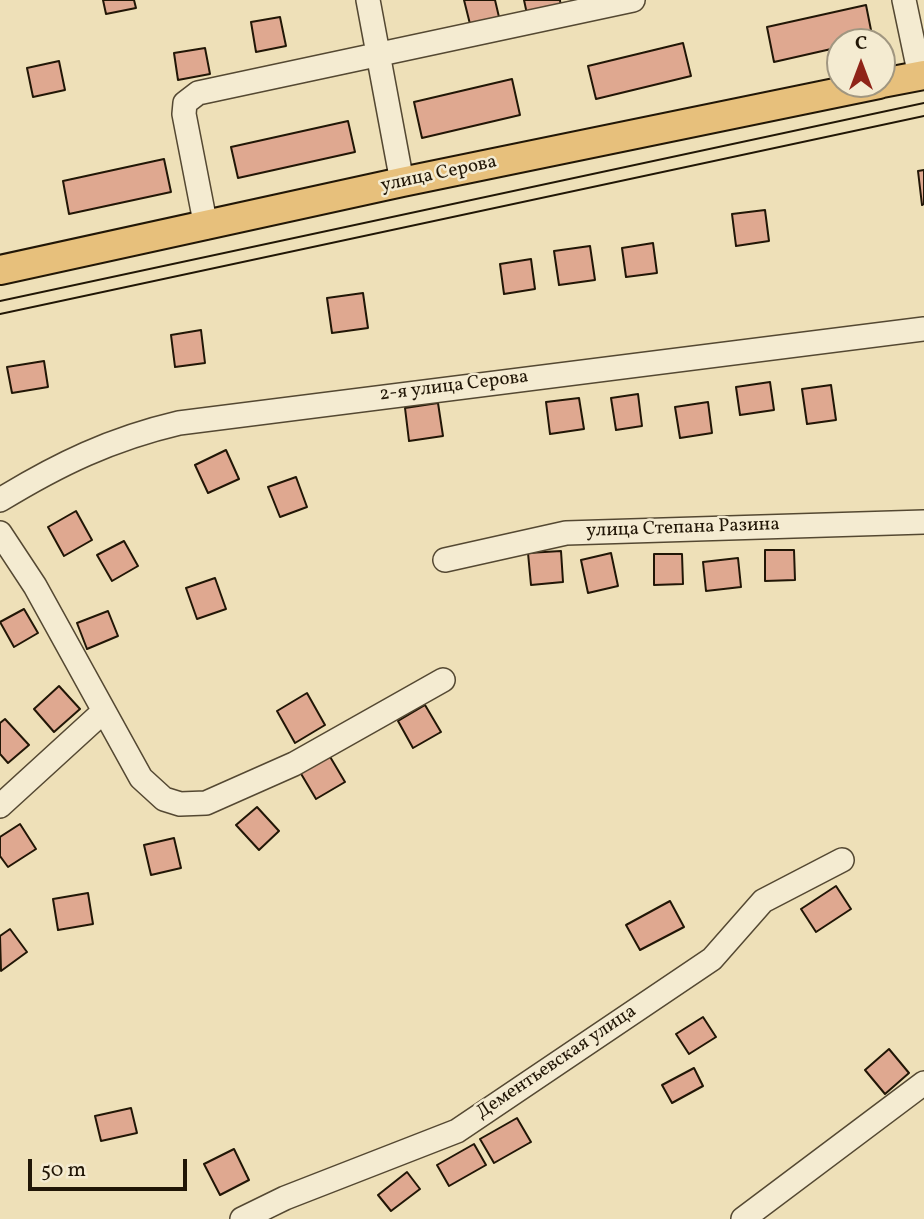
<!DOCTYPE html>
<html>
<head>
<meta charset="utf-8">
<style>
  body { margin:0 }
  #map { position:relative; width:924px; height:1219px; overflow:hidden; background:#eee0b8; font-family:Vollkorn,serif }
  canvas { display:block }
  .north { position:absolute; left:826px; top:28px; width:70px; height:70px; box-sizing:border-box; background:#f4ebd1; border:2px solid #a09680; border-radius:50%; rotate:0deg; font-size:19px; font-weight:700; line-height:28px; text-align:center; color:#211606 }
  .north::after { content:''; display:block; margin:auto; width:24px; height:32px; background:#8f2418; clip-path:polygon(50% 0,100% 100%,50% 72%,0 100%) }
  .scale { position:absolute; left:28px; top:1159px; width:159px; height:32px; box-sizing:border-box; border:4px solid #211606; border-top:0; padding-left:9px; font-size:21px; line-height:24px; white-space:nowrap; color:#211606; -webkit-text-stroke:5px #f4ebd1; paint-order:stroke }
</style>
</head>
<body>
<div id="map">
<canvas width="924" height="1219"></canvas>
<div class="north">С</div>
<div class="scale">50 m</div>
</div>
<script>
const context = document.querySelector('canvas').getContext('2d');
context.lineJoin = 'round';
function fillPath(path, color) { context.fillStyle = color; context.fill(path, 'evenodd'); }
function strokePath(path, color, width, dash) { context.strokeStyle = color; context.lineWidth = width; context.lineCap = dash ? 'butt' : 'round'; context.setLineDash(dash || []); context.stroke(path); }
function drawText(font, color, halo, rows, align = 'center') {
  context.font = font + ' Vollkorn,serif'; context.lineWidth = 5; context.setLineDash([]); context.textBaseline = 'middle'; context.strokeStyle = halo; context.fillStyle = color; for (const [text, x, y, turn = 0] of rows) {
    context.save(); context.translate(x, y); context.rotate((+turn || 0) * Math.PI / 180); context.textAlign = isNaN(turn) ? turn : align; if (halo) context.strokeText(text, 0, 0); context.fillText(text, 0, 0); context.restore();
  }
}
const building = new Path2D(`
  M103 0H134L136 8 106 14Z
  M464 0H495L499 17 470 24Z
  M524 0H560L561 8 527 14Z
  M866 5 873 40 840 42V47L774 62 767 27Z
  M280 17 286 46 256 52 251 22Z
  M683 43 691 76 596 99 588 66Z
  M205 48 210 74 178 80 174 53Z
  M59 61 65 90 33 97 27 68Z
  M512 79 520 115 422 138 414 102Z
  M348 121 355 152 238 178 231 147Z
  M164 159 171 192 69 214 63 181Z
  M924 170V204L922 205 918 171Z
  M765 210 769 241 736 246 732 214Z
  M653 243 657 273 626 277 622 248Z
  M590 246 595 280 559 285 554 251Z
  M531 259 535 289 504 294 500 264Z
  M363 293 368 328 332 333 327 298Z
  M201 330 205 363 175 367 171 335Z
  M44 361 48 387 12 393 7 367Z
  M770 382 774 410 740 415 736 387Z
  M831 385 836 420 807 424 802 389Z
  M638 394 642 426 616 430 611 398Z
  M579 398 584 429 550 434 546 402Z
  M708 402 712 433 680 438 675 407Z
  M438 403 443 436 409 441 405 408Z
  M226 450 239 479 208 493 195 465Z
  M296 477 307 507 280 517 268 487Z
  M76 511 92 540 64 556 48 527Z
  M124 541 138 566 112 581 97 555Z
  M765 550H794L795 580 765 581Z
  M561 551 563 582 531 585 528 553Z
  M611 553 618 586 588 593 581 560Z
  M654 554H682L683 584 654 585Z
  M738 558 741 587 706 591 703 562Z
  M215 578 226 609 197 619 186 588Z
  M24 609 38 633 14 647 0 622Z
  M108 611 118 636 87 649 77 623Z
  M59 686 80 709 54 732 34 709Z
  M307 693 325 725 295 743 277 711Z
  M425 705 441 732 413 748 398 721Z
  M5 719 29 745 8 763 0 754V723Z
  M329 755 345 782 316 799 300 772Z
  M257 807 279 831 259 850 236 825Z
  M20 824 36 849 8 867 0 856V837Z
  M174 838 181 868 151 875 144 845Z
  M836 886 851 909 816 932 801 909Z
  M88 893 93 924 58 930 53 899Z
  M670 901 684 927 640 950 626 925Z
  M10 929 27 952 1 971 0 936Z
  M703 1017 716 1037 689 1054 676 1034Z
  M889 1049 909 1073 885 1094 865 1070Z
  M694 1068 703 1086 672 1103 662 1085Z
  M131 1108 137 1133 101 1141 95 1116Z
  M517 1118 531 1142 494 1163 480 1139Z
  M474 1144 486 1165 449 1186 437 1165Z
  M234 1149 249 1180 220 1195 204 1164Z
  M407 1172 420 1189 391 1211 378 1195Z`);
fillPath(building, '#dfa890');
strokePath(building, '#211606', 2);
const minor = new Path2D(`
  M368 0 402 182
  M904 0 920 76
  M206 227 184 114 185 103 198 93 633 0
  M0 500C59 464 111 439 179 423L924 329
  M0 533 35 586 141 778 164 799 180 804 206 803 294 764 443 680
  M445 560 566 533 924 522
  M0 806 104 711
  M242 1219 285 1198 457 1131 712 959 763 901 842 860
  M743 1219 924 1083`);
const major = new Path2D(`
  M882 83 924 75
  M0 270 402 182 879 84`);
strokePath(minor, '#544832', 26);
strokePath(major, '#211606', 32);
strokePath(minor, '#f4ebd1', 23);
strokePath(major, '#e7c07c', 28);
strokePath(new Path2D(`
  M0 301 924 103
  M0 314 924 116`), '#211606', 2);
drawText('19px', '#211606', '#f4ebd1', [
  ["улица Серова",439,175,-12],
  ["2-я улица Серова",454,387,-7],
  ["улица Степана Разина",683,529,-2],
  ["Дементьевская улица",557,1063,-34]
]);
</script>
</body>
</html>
